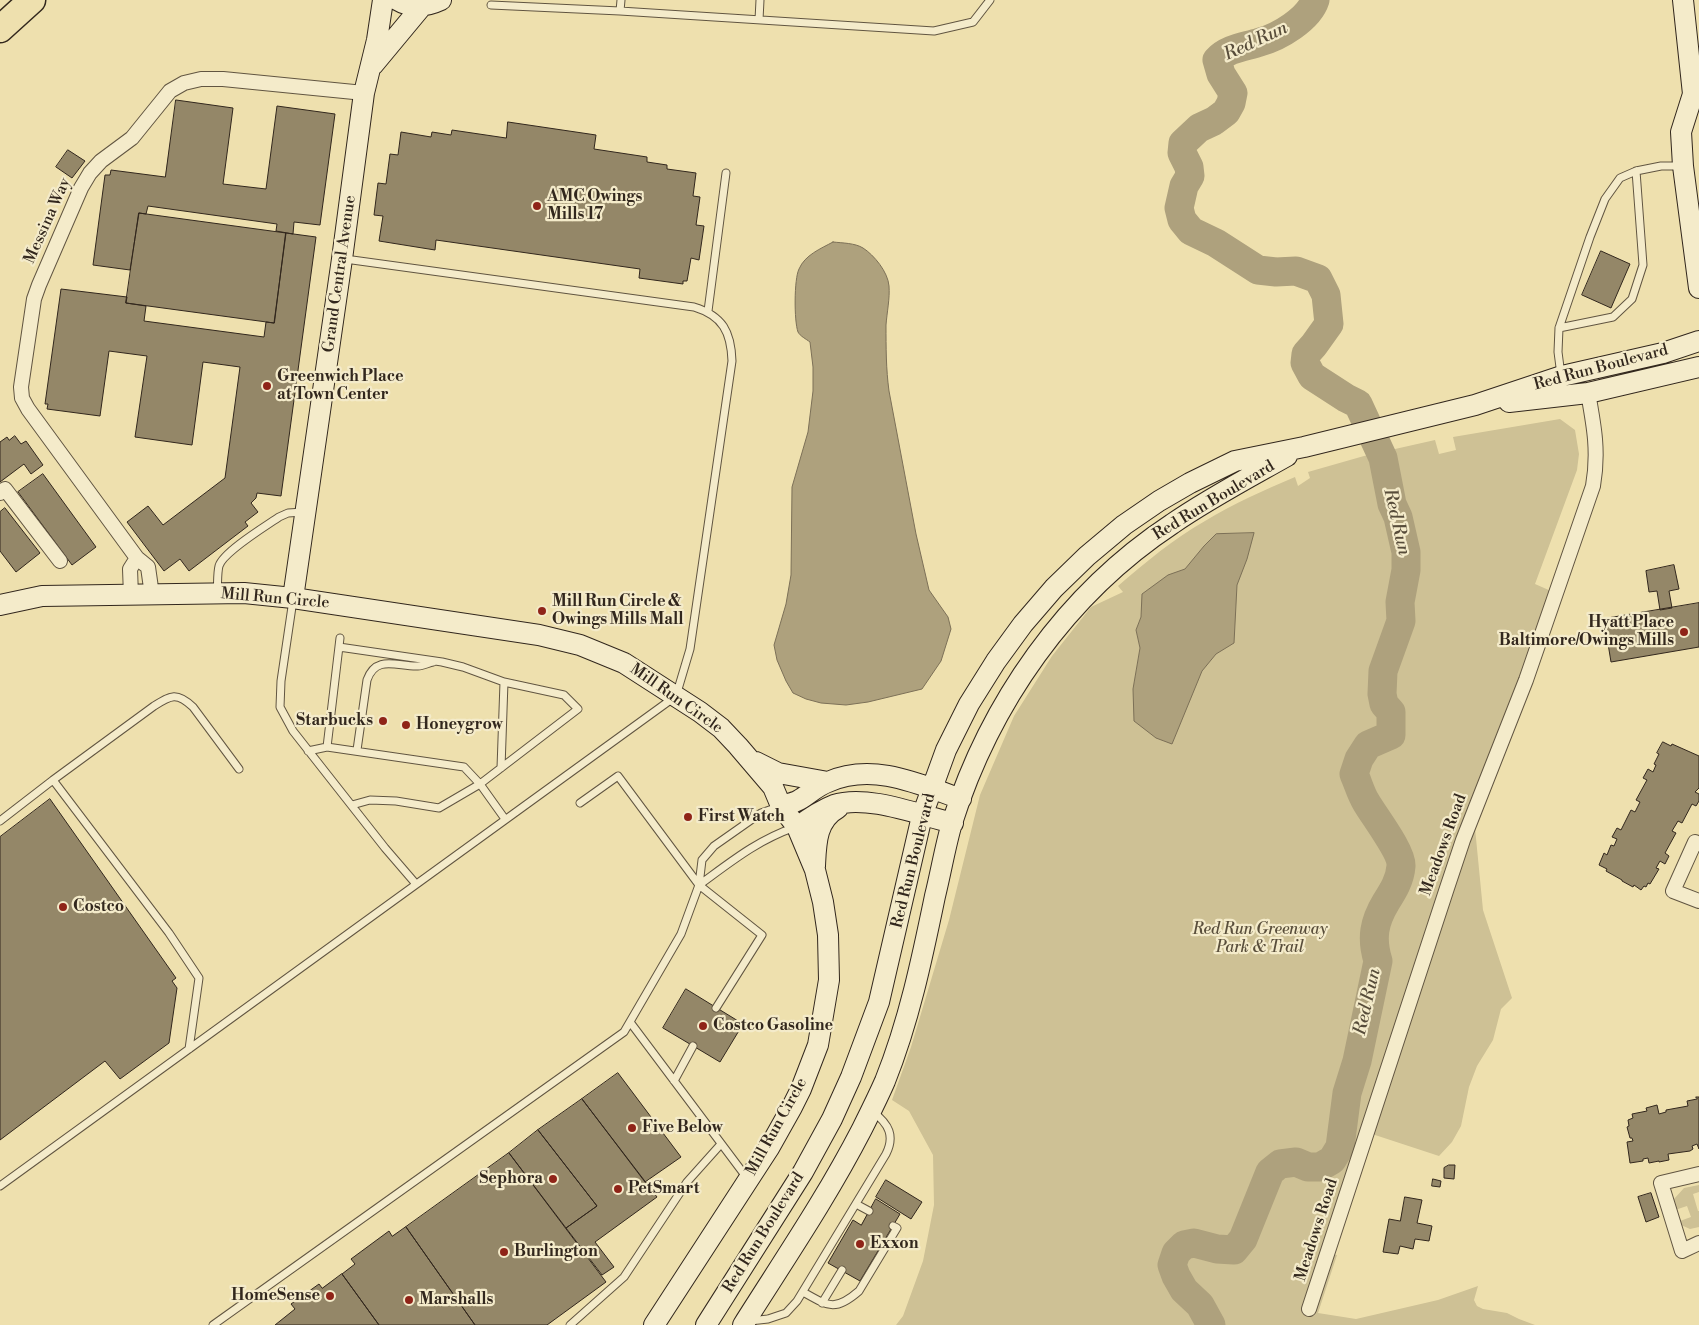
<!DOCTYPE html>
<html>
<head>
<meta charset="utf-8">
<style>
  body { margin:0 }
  canvas { display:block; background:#eee0ae }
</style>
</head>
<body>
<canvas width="1699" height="1325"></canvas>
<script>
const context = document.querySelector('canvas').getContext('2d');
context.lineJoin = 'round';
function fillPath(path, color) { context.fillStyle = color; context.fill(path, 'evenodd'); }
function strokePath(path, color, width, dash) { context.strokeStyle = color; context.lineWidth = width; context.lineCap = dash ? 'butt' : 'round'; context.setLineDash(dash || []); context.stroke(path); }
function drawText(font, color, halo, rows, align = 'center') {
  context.font = font + ' "Libre Bodoni",serif'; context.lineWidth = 4.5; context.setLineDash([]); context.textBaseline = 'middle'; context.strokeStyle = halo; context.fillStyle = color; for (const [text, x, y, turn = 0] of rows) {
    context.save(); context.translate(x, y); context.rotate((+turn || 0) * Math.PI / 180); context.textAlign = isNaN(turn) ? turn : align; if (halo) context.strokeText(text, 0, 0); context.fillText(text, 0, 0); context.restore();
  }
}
fillPath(new Path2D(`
  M1560 419 1575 430 1579 454 1577 470 1535 584 1551 591 1475 828 1483 910 1512 998 1501 1009 1493 1040 1477 1066 1469 1087 1461 1126 1452 1142 1439 1156 1372 1134 1332 1254 1337 1255 1318 1313 1356 1319 1438 1300 1478 1286 1474 1300 1477 1306 1483 1309 1507 1313 1519 1319 1535 1325H896L903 1316 923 1261 934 1205 933 1155 909 1111 892 1100 911 1047 949 920 980 795 1014 716 1052 656 1091 607 1123 592 1118 586C1146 562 1173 539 1205 521 1233 504 1264 490 1295 477L1298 486 1310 478 1308 472 1364 456 1435 440 1439 454 1456 450 1453 437ZM1142 611 1140 726 1133 689 1140 648 1136 630 1141 617Z
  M1699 1185V1192L1693 1194 1698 1211H1699V1227L1690 1229 1681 1225 1680 1221 1691 1217 1687 1206 1675 1210 1674 1199 1684 1188Z`), '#cec195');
const water = new Path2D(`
  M833 242C842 243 855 243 863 248 874 255 888 272 889 286 890 298 887 312 886 325 886 347 886 369 889 391L916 534 929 590 948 617 951 629 941 661 922 689 868 702 846 705 821 703 806 699 793 693 786 681 777 660 774 645 786 604 791 575 792 487 808 432 813 391V367L810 342C806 339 800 336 798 332 794 321 794 279 799 269 805 255 820 249 833 242Z
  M1254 533 1247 559 1237 585 1234 643 1216 654 1202 671 1172 744 1156 738 1134 721 1133 689 1140 648 1136 630 1141 617 1142 594 1168 575 1185 569 1204 546 1216 534Z`);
fillPath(water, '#aea17d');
strokePath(water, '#7c7057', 1);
strokePath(new Path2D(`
  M1211 1325 1200 1305 1184 1290 1176 1276 1172 1265 1176 1253 1184 1245 1194 1243 1217 1249 1234 1250 1243 1239 1270 1172 1280 1164 1296 1162 1308 1167H1320L1332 1160 1340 1147 1347 1093 1357 1061 1378 961C1371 938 1374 922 1386 902 1393 891 1400 880 1401 866 1402 852 1374 816 1366 802 1361 794 1358 783 1354 774L1359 759 1368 745 1391 735V712L1384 704 1382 694 1383 671 1401 621 1400 602 1406 570V552L1398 517 1392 504 1383 458 1358 404 1346 398 1312 376 1305 363 1306 354 1314 345 1329 324 1326 295 1318 279 1296 271 1276 272 1258 270 1216 243 1191 231 1182 220 1179 208 1184 186 1190 176 1189 167 1182 153 1183 143 1199 128 1214 121 1226 112 1231 103 1233 93 1221 74 1217 60C1228 48 1245 47 1260 42 1279 37 1309 19 1315 0`), '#aea17d', 29);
const building = new Path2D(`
  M176 100 233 108 223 184 266 189 277 106 335 114 320 225 294 222 293 234 276 231 277 224 148 206 146 214 139 213 130 270 93 265 105 175H110L111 170 165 177Z
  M508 122 596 135 594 149 647 157V162L667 165V169L696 173 693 196 700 197 696 225 704 226 699 260 691 258 687 281H683V284L639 278 640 269 436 240 435 250 379 241 383 216 374 215 378 183 386 184 390 154 398 155 401 132 431 137 432 132 451 135 452 130 506 138Z
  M68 150 85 161 72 178 56 167Z
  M139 213 286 233 274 323 126 303Z
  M286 233 316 237 281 496 257 493 256 498 251 503 258 512 245 522 248 526 189 571 180 559 164 571 127 522 148 506 163 525 225 478 240 367 203 362 192 445 135 437 147 356 109 351 100 416 47 409 48 404H45L61 289 127 297 126 303 146 306 144 321 264 337 266 322 274 323Z
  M1601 251 1630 264 1611 308 1582 295Z
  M15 436 21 444 26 441 43 465 31 474 24 464 0 482V442L7 437 9 440Z
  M43 474 96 547 72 565 18 492Z
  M5 508 40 553 16 572 0 551V512Z
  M1674 565 1679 589 1669 591 1672 608 1660 610 1657 591 1649 592 1646 571Z
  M1699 603V647L1611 662 1604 619Z
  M1663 742 1671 746 1672 744 1699 756V788L1695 792 1699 794V801L1696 806 1692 804 1682 823 1678 821 1672 831 1676 833 1665 853 1669 856 1665 864 1660 861 1656 868 1659 869 1650 884 1648 883 1646 887 1644 886 1641 890 1634 885 1633 887 1622 881V880L1606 871 1607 869 1599 865 1604 853 1607 855 1611 845 1614 846 1617 839 1612 837 1617 828 1621 830 1631 810 1635 812 1640 802 1636 800 1647 780 1643 778 1648 769 1653 772 1656 765 1654 764 1659 754 1657 753Z
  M50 799 176 978 172 981 177 988 169 1043 120 1079 105 1061 0 1140V837Z
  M686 989 743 1024 720 1062 663 1028Z
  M618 1073 681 1157 645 1182 582 1099Z
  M1696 1097H1699V1149L1697 1144 1692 1146 1693 1149 1690 1151 1668 1154 1669 1160 1659 1162V1161L1649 1163 1648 1158 1643 1159V1161L1630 1163 1627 1142 1633 1141 1632 1138H1630L1627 1127 1629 1126 1628 1120 1633 1118 1632 1114 1647 1111 1646 1108 1657 1105 1659 1114 1666 1112V1110L1688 1106 1687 1101 1697 1099Z
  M582 1099 657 1197 595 1242 614 1267 602 1275 566 1228 597 1206 538 1130Z
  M538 1130 597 1206 566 1228 509 1153Z
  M509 1153 606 1282 547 1325H475L406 1227Z
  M1449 1165H1455L1454 1179 1444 1178V1168Z
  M1433 1179 1441 1181 1440 1187 1432 1186Z
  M886 1180 922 1202 911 1219 876 1197Z
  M1651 1193 1659 1217 1646 1222 1638 1197Z
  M1405 1197 1422 1200 1417 1223 1432 1226 1429 1241 1415 1239 1413 1249 1400 1246 1398 1254 1383 1252 1389 1219 1400 1221Z
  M876 1199 900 1214 860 1281 828 1263 853 1220 861 1225Z
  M406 1227 475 1325H379L342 1274 355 1264 351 1259 389 1231 392 1236Z
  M342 1274 379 1325H275L295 1309 291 1304 319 1284 322 1288Z`);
fillPath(building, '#948768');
strokePath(building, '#32271d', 1);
const lane = new Path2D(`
  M621 0 620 11 934 31 973 22 990 0
  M491 5 620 11
  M759 20 760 0
  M708 311 726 173
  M1559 328 1613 317 1632 299 1643 265 1636 171 1661 166H1682
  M1561 375 1558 352 1559 328 1590 237 1605 199 1620 178 1636 171
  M217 593C218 584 217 574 219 566 223 552 266 526 279 517L288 513 304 512
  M293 600 281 681 280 707 293 731 385 848 416 884
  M339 647 442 662 463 667 504 682
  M327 747 340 638
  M357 750 367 680C376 654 398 667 418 666 423 666 428 663 433 662
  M308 751 327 747 464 767 480 784 505 819
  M53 780 154 706C171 695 177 692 193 707L239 769
  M580 803 618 776 699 885 762 935 716 1008
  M352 805 370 800 396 801 439 808 480 784 578 709 564 695 504 682 501 768
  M0 821 53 780 169 933 199 978 189 1049
  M699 885C732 861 756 841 795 827
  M630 1022 747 1178
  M674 1081 693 1046
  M0 1186 676 696 690 649 732 361C731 332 723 316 694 307L345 259
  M856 1204 869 1211
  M803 1292C828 1306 835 1312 859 1291L897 1228 893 1226
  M822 1303 842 1270
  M750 1321 768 1319 786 1313 797 1301 886 1154C895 1136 889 1124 873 1112
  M213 1325 624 1032 681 934 699 885 702 860 714 846 761 813 781 806
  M570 1325 624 1277 687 1182 721 1144`);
const street = new Path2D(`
  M0 493 5 489 60 561
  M137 558 28 409 22 398 21 387 34 299 39 285 81 188 90 173 101 161 132 138 170 91 184 83 201 79H223L364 93
  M131 595 130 569 137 558 148 567 152 595
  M1699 844 1695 842 1673 891 1699 901
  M1699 1174 1661 1183 1682 1251 1699 1243
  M1309 1309 1447 888 1463 840 1526 680 1593 486C1599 452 1594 426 1588 393`);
const secondary = new Path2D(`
  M397 0C412 9 426 7 441 0
  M1683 0 1693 94 1681 132 1683 166 1699 288
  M373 65 422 6
  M1509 402 1588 393 1699 367
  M293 598 342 259 364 93 377 40 383 0
  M0 605 42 596 244 593 293 598 539 635 580 645 624 663 700 712 721 728 738 746 773 787 781 806 797 827 815 870 823 902 828 935 829 980 818 1045 801 1089 792 1107 769 1148 654 1325
  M756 762 778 773 828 782
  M781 806C787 804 794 803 799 800 809 794 817 786 828 782 873 762 919 784 961 799
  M797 827C808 819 821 810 834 805 867 794 919 815 953 823
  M815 866C816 844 816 820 838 808
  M706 1325 803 1172 832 1119 851 1077 879 1002 922 816 946 750 969 704 996 661 1023 624 1054 588 1087 556 1124 525 1159 501 1190 483 1235 461 1304 447 1475 405 1562 376 1663 353 1699 341
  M743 1325C784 1260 827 1197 862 1129 870 1113 878 1097 885 1081 909 1021 922 959 935 896 941 872 945 847 952 823 990 703 1066 594 1172 524 1208 499 1248 478 1287 456`);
const highway = new Path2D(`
  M0 29 32 0`);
strokePath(lane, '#615541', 9);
strokePath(street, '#615541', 16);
strokePath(secondary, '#32271d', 22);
strokePath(highway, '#32271d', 29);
strokePath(lane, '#f4ebca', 7);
strokePath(street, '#f4ebca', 14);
strokePath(secondary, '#f4ebca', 20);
strokePath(highway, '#eee0ae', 26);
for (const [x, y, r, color] of [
  [537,206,5,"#8f2418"],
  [267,386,5,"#8f2418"],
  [542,611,5,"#8f2418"],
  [1684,632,5,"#8f2418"],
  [383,721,5,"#8f2418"],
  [406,725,5,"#8f2418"],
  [688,817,5,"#8f2418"],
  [63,907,5,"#8f2418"],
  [703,1026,5,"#8f2418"],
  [632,1128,5,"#8f2418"],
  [553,1179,5,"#8f2418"],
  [618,1189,5,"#8f2418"],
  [860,1244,5,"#8f2418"],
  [504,1252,5,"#8f2418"],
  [330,1296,5,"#8f2418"],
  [409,1300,5,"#8f2418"]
]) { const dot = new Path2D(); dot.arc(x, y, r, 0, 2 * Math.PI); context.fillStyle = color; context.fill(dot); strokePath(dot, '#f4ebca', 2); }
drawText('bold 16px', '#32271d', '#f4ebca', [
  ["AMC Owings",547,197],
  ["Mills 17",547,215],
  ["Greenwich Place",277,377],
  ["at Town Center",277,395],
  ["Mill Run Circle &",552,602],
  ["Owings Mills Mall",552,620],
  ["Hyatt Place",1674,623,"right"],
  ["Baltimore/Owings Mills",1674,641,"right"],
  ["Starbucks",373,721,"right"],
  ["Honeygrow",416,725],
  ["First Watch",698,817],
  ["Costco",73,907],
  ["Costco Gasoline",713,1026],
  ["Five Below",642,1128],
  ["Sephora",543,1179,"right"],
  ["PetSmart",628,1189],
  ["Exxon",870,1244],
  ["Burlington",514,1252],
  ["HomeSense",320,1296,"right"],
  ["Marshalls",419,1300]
], 'left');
drawText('16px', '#32271d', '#f4ebca', [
  ["Messina Way",48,221,-66],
  ["Grand Central Avenue",340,274,-82],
  ["Red Run Boulevard",1601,368,-15],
  ["Red Run Boulevard",1214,501,-31],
  ["Mill Run Circle",275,599,5],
  ["Mill Run Circle",676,699,35],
  ["Meadows Road",1444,845,-70],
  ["Red Run Boulevard",914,861,-76],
  ["Mill Run Circle",777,1127,-61],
  ["Meadows Road",1317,1230,-72],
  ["Red Run Boulevard",764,1233,-58]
]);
drawText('italic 16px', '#594e3b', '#f4ebca', [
  ["Red Run Greenway",1260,930],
  ["Park & Trail",1260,948]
]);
drawText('italic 18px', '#574c3a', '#f4ebca', [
  ["Red Run",1256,42,-25],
  ["Red Run",1396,522,77],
  ["Red Run",1368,1002,-77]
]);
</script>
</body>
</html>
